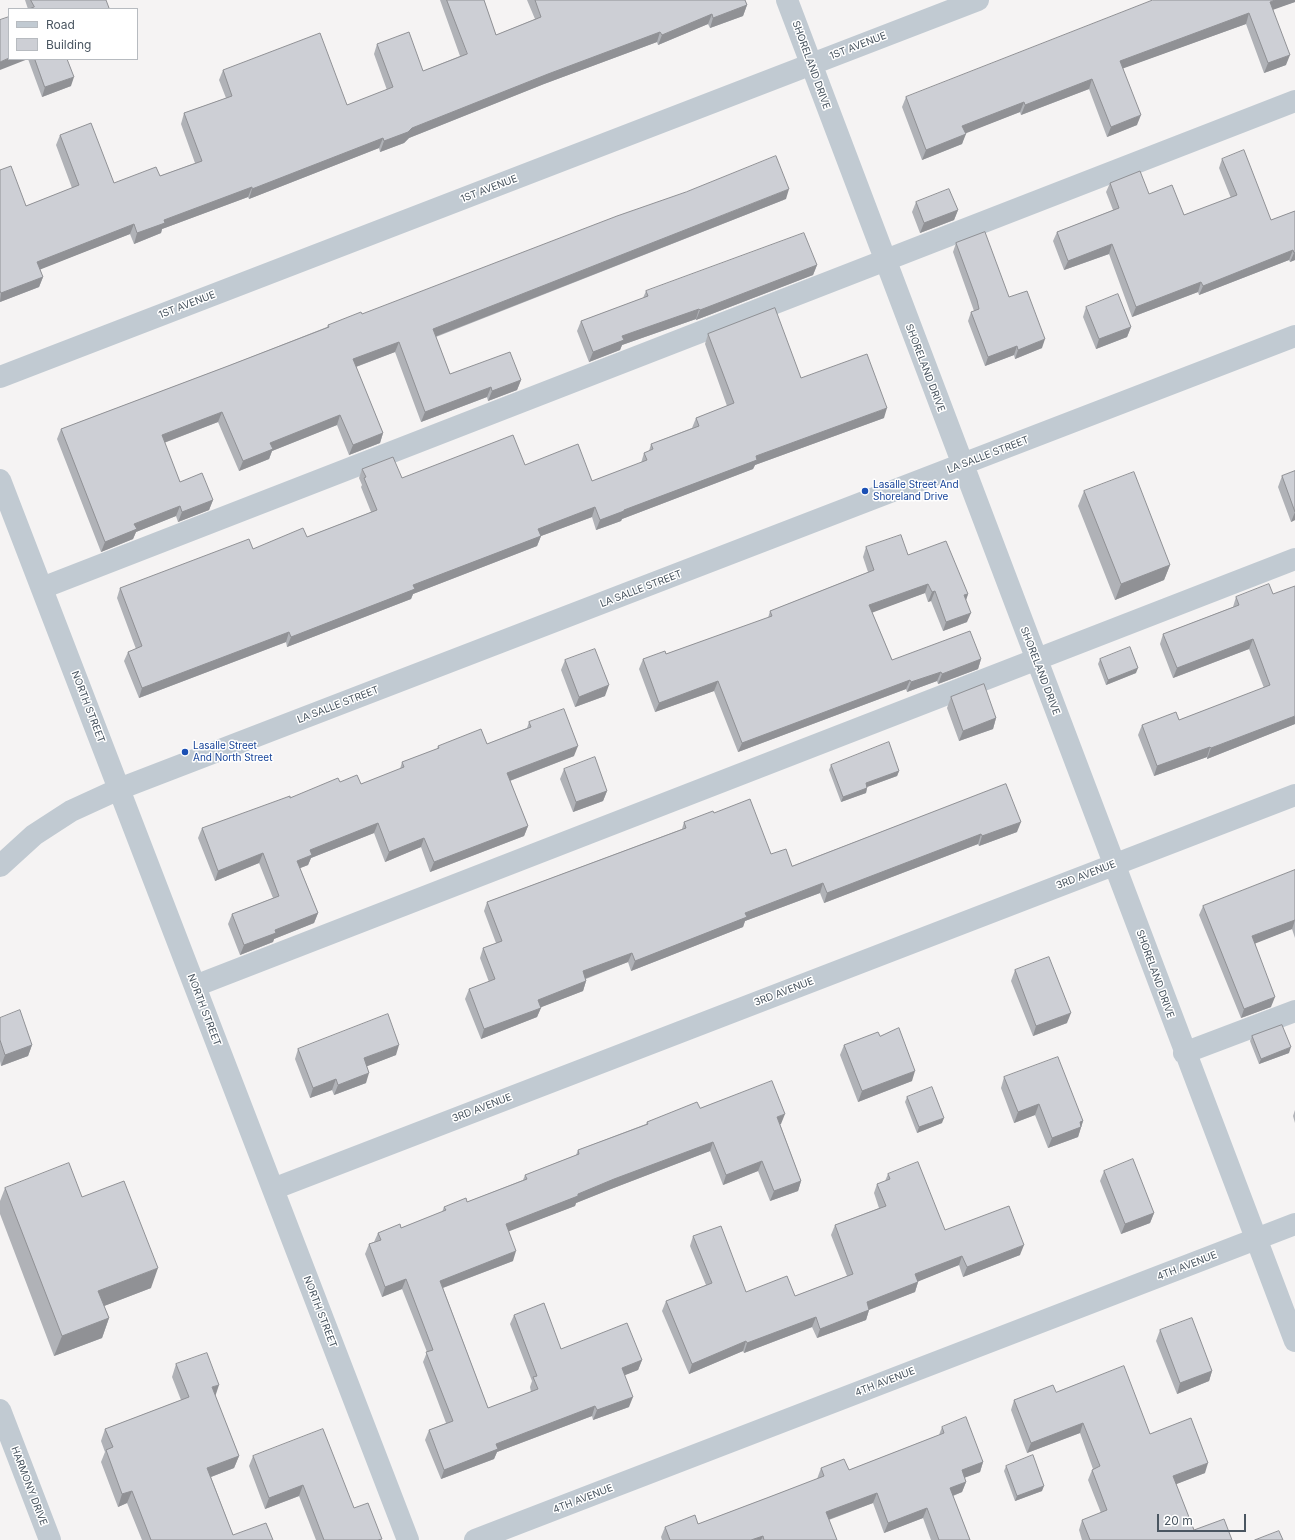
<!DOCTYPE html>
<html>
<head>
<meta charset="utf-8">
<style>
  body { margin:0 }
  #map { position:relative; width:1295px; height:1540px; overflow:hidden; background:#f5f3f3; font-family:Inter,sans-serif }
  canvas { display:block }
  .legend { position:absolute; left:8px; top:8px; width:130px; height:52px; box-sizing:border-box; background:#fff; border:1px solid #b7bbc0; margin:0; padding:5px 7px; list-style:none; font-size:12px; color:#4a5661 }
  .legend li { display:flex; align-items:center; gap:8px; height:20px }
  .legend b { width:20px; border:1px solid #b7bbc0 }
  .scale { position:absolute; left:1157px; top:1514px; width:89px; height:18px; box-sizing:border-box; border:2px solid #4a5661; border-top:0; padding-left:5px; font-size:12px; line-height:14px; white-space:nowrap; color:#4a5661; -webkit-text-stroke:3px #fff; paint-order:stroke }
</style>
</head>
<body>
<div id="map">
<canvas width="1295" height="1540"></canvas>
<ul class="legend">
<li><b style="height:5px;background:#c1cad2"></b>Road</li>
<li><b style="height:11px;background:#cdcfd5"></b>Building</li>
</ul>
<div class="scale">20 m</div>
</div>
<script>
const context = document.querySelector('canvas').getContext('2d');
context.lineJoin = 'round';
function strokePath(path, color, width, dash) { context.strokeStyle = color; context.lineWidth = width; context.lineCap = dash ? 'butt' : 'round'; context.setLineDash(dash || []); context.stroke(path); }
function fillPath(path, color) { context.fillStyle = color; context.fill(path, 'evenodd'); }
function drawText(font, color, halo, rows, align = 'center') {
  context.font = font + ' Inter,sans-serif'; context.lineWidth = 3; context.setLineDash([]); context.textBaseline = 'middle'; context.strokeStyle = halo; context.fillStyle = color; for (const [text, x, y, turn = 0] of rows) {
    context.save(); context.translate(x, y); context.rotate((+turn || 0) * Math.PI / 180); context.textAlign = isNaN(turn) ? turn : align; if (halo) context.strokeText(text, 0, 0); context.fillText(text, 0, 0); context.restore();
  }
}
strokePath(new Path2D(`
  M787 0 1295 1341
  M0 377 978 0
  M0 480 408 1540
  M42 588 1295 101
  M0 866 34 835 71 811 119 789 1295 336
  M195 986 1295 559
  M1184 1053 1295 1011
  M273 1189 1295 795
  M0 1410 50 1540
  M475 1540 1295 1224`), '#c1cad2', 22);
fillPath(new Path2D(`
  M25 0H106L28 9Z
  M440 0H484L496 35 535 19 527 0H745L747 5 743 16 710 28 708 24 658 45 657 42 544 84 409 138 404 143 380 152 379 148 249 199 248 197 162 229 161 233 134 244 130 234 40 269 43 277 39 287 0 302V170L26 206 72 188 56 145 60 135 114 183 160 176 195 163 181 124 184 113 226 98 219 80 223 70 347 105 387 90 374 54 377 44 423 71 460 56Z
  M1295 0V2L1273 9 1286 65 1264 73 1246 24 1123 68 1137 125 1107 137 1089 89 1021 115 1020 112 965 133 962 144 922 160 902 107 906 97Z
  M9 59H67L71 86 42 97 28 59Z
  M1222 159 1271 220 1295 211V260L1290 262 1289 260 1199 295 1198 292 1132 317 1109 254 1064 270 1053 241 1057 232 1113 210 1106 192 1110 183 1149 194 1184 215 1231 198 1219 168Z
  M786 199 436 337 450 374 521 380 517 390 488 401 487 397 421 422 395 352 356 367 383 433 380 443 349 455 337 425 272 451 269 459 239 471 218 422 164 443 180 482 213 500 209 510 178 522 176 516 136 532 133 539 101 552 57 439 61 429 228 366 327 327 328 325 362 314Z
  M916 202 958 210 954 220 920 233 912 212Z
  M956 243 1042 348 1015 359 1014 355 985 366 968 321 971 312 974 311 953 252Z
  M817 265 813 275 696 320V319L622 345 620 350 589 362 577 331 581 321 643 298 646 291Z
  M1086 307 1131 327 1127 337 1096 349 1083 317Z
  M708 334 884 418 755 465 753 469 622 519 621 521 596 530 592 517 541 536 537 546 413 594 411 599 287 647 286 642 139 698 124 661 128 652 136 649 117 598 120 588 253 549 307 537 371 512 361 487 362 485 359 478 362 469 402 478 525 465 592 481 641 463 644 453 649 451 651 444 692 428 696 418 727 406 705 344Z
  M1295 471V520L1291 522 1278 487 1282 476Z
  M1084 491 1170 565 1164 580 1115 600 1078 506Z
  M866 547 908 555 968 594 966 600 967 622 943 631 931 601 928 602 925 593 872 612 892 660 981 659 978 669 938 684 937 681 907 692 906 689 738 752 714 691 655 712 639 669 643 659 666 654 768 618 770 611 868 572 863 557Z
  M1236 597 1295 724 1207 759V757L1154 776 1138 735 1142 725 1179 720 1264 688 1249 649 1173 678 1160 644 1163 634 1233 607Z
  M1100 659 1136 673 1106 685 1098 664Z
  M565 660 605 696 575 707 561 670Z
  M951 697 996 718 993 729 959 741 947 708Z
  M529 722 574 756 510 781 528 826 524 836 430 872 421 847 385 862 374 833 311 858 308 865 300 868 318 913 314 923 274 939 273 942 240 955 228 924 232 914 273 898 259 863 215 881 198 838 202 828 290 798 340 782 361 784 400 769 402 762 437 749 438 746 487 744 527 728Z
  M831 765 899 771 897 776 867 787 866 793 841 802 829 770Z
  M564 769 607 791 603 801 573 812 560 779Z
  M1006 784 1017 832 979 846 978 844 824 903 820 893 745 921 743 927 631 971 628 962 586 979V981L583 991 541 1007 537 1017 481 1039 465 999 469 989 489 982 480 958 483 948 496 943 484 911 487 902 682 829 684 822 714 813 771 854 792 866Z
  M1295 870V938L1292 929 1255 943 1271 1007 1241 1018 1199 915 1203 906Z
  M1015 970 1067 1023 1033 1036 1011 981Z
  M0 1018 32 1045 28 1056 1 1066 0 1061Z
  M880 1036 912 1081 858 1102 840 1055 844 1045Z
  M1252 1036 1289 1053 1259 1064 1250 1041Z
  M298 1049 396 1055 367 1066 366 1083 334 1095 332 1090 310 1098 295 1059Z
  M1004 1077 1083 1121 1078 1137 1048 1148 1035 1115 1014 1123 1001 1088Z
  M907 1097 942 1123 917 1133 905 1102Z
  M700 1108 781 1124H780L801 1181 798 1191 770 1201 758 1171 723 1185 710 1151 611 1189 576 1203 575 1206 508 1231 513 1261 443 1288 488 1408 531 1392 530 1387 532 1381 510 1324 514 1315 561 1349 642 1360 638 1370 624 1375 629 1407 593 1420 592 1416 497 1452 494 1459 441 1479 425 1440 429 1430 446 1423 423 1362 427 1352 402 1289 382 1297 365 1254 369 1244 374 1242 378 1233 401 1228 442 1212 444 1207 467 1202 523 1180 525 1175 576 1155 578 1150 646 1124 647 1122Z
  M1295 1110V1123L1293 1116Z
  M1104 1171 1154 1213 1150 1223 1121 1234 1100 1181Z
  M888 1174 945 1230 1020 1255 963 1277 959 1265 918 1281V1282L915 1292 869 1310 866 1320 817 1338 812 1327 744 1353 743 1351 689 1374 662 1311 666 1301 706 1285 690 1246 693 1236 746 1292 795 1296 847 1276 831 1235 835 1225 879 1208 874 1193 877 1184 885 1181Z
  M5 1188 82 1197 151 1288 104 1306 109 1318 102 1338 54 1356 0 1214V1201Z
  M1160 1330 1212 1371 1209 1381 1177 1394 1156 1341Z
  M176 1364 215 1395 239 1456 234 1468 211 1477 233 1535 273 1540H142L127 1503 118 1507 101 1462 105 1452 101 1441 105 1429 181 1400 172 1377Z
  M1056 1392 1150 1434 1205 1473 1176 1484 1194 1530 1232 1540H1082L1079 1530 1082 1520 1101 1513 1088 1480 1092 1470 1093 1469 1080 1433 1027 1453 1011 1410 1014 1400Z
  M942 1427 983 1462 980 1472 964 1478 966 1482 962 1492 953 1496 970 1540H931L923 1518 884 1533 873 1503 829 1520 837 1540H662L661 1537 665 1527 698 1524 817 1479 821 1468 849 1470 939 1435Z
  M253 1456 354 1508 381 1540H316L299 1496 265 1509 249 1466Z
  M1006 1466 1042 1491 1015 1501 1004 1471Z`), '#b0b2b7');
fillPath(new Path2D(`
  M1275 0H1295V2L1267 12 1270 2Z
  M747 5 743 16 710 28 713 18Z
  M1249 13 1246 24 1116 71 1120 61Z
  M712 14 708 24 658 45 662 35Z
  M660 32 657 42 544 84 409 138 404 143 380 152 384 141 412 128 548 74Z
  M1290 55 1286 65 1264 73 1268 63Z
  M9 58V59H28L0 70V62Z
  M74 77 71 86 42 97 45 87Z
  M1092 79 1089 89 1021 115 1025 105Z
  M1024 102 1020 112 959 136 962 126Z
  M1141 115 1137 125 1107 137 1111 127Z
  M966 134 962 144 922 160 926 150Z
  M383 138 379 148 249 199 252 189Z
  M252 187 248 197 162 229 161 233 134 244 137 233 164 220Z
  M789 189 786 199 429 339 433 329Z
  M958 210 954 220 920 233 924 223Z
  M134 224 130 234 34 272 37 262Z
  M1112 244 1109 254 1064 270 1068 261Z
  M1293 250 1289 260 1199 295 1203 286Z
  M1295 252V260L1290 262 1294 253Z
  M817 265 813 275 696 320 700 310Z
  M43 277 39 287 0 302 1 293Z
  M1201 282 1198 292 1132 317 1136 307Z
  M699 309 696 319 622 345 620 350 589 362 593 352 622 336Z
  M1131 327 1127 337 1096 349 1099 339Z
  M1045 339 1042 348 1015 359 1018 350Z
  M399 342 395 352 350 369 353 359Z
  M1017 346 1014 355 985 366 988 357Z
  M521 380 517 390 488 401 492 391Z
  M491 387 487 397 421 422 425 412Z
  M887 408 884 418 755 465 753 469 622 519 621 521 596 530 600 520 624 510 756 456Z
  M222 412 218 422 158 445 162 435Z
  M340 415 337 425 272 451 269 459 239 471 243 461 270 443Z
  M383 433 380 443 349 455 353 445Z
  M213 500 209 510 178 522 182 512Z
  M180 506 176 516 136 532 133 539 101 552 105 542 134 524Z
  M595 507 592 517 541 536 537 546 413 594 411 599 287 647 291 637 413 585 538 529Z
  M1295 512V520L1291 522Z
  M1170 565 1164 580 1115 600 1121 584Z
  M928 584 925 593 866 615 869 605Z
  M935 591 931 601 928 602 932 592Z
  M968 594 965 603 964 595Z
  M971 613 967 622 943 631 946 622Z
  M289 632 286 642 139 698 142 688Z
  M1253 639 1249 649 1173 678 1177 668Z
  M981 659 978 669 938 684 942 674Z
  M1138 668 1136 673 1106 685 1108 680Z
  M941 672 937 681 907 692 911 682Z
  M910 680 906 689 738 752 742 743Z
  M718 681 714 691 655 712 659 703Z
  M609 685 605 696 575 707 579 697Z
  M1295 716V724L1207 759 1211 748Z
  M996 718 993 729 959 741 963 731Z
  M578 746 574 756 504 783 507 773Z
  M1210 747 1207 757 1154 776 1157 766Z
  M899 771 897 776 864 788 866 783Z
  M867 788 866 793 841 802 843 797Z
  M607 791 603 801 573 812 576 802Z
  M1021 822 1017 832 979 846 982 836Z
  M378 823 374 833 311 858 308 865 293 871 297 861 310 850Z
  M528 826 524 836 430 872 434 862Z
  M981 834 978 844 824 903 827 893Z
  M424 838 421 847 385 862 389 852Z
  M263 853 259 863 215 881 218 871Z
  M823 883 820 893 745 921 743 927 631 971 635 961 745 913Z
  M318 913 314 923 274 939 273 942 240 955 244 945 275 930Z
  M1295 920 1292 929 1249 946 1252 936Z
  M632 953 628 962 579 981 583 971Z
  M586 981 583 991 534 1010 538 1000Z
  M1275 997 1271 1007 1241 1018 1244 1009Z
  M541 1008 537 1017 481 1039 484 1029Z
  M1071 1013 1067 1023 1033 1036 1036 1026Z
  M32 1045 28 1056 1 1066 5 1055Z
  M399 1045 396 1055 360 1069 364 1058Z
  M1291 1047 1289 1053 1259 1064 1261 1059Z
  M915 1071 912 1081 858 1102 862 1091Z
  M369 1073 366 1083 334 1095 338 1085Z
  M336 1079 332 1090 310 1098 313 1088Z
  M1039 1104 1035 1115 1014 1123 1018 1112Z
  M785 1114 781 1124 773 1127 777 1117Z
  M944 1118 942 1123 917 1133 919 1127Z
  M1083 1121 1078 1137 1048 1148 1052 1138Z
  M713 1142 710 1151 611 1189 576 1203 575 1206 502 1234 506 1224 614 1179Z
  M762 1161 758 1171 723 1185 726 1175Z
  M801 1181 798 1191 770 1201 774 1191Z
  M1154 1213 1150 1223 1121 1234 1125 1224Z
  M1024 1245 1020 1255 963 1277 967 1267Z
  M516 1251 513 1261 437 1290 440 1281Z
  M962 1256 959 1265 912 1284 915 1274Z
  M158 1268 151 1288 91 1311 98 1291Z
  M406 1279 402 1289 382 1297 385 1287Z
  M918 1282 915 1292 863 1312 867 1302Z
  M869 1310 866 1320 817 1338 820 1329Z
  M816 1317 812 1327 744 1353 747 1343Z
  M109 1318 102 1338 54 1356 62 1336Z
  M746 1341 743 1351 689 1374 692 1364Z
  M642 1360 638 1370 618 1378 622 1368Z
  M1212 1371 1209 1381 1177 1394 1180 1383Z
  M219 1385 215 1397 212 1387Z
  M633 1397 629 1407 593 1420 597 1410Z
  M595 1406 592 1416 497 1452 494 1459 441 1479 444 1470 496 1444Z
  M1083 1423 1080 1433 1027 1453 1031 1443Z
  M239 1456 234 1468 203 1480 207 1468Z
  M983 1462 980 1472 958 1480 962 1470Z
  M1208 1463 1205 1473 1169 1487 1173 1476Z
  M966 1482 962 1492 947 1498 950 1488Z
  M303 1485 299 1496 265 1509 269 1498Z
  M1044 1486 1042 1491 1015 1501 1017 1496Z
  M132 1491 127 1503 118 1507 122 1494Z
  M877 1493 873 1503 822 1522 826 1512Z
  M927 1508 923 1518 884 1533 888 1523Z
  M763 1536 761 1540H751Z`), '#909195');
const building = new Path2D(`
  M31 0H106L109 8 106 9H29L34 7Z
  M447 0H484L496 35 541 17 535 0H745L747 5 713 18 712 14 662 35 660 32 548 74 412 128 408 132 384 141 383 138 252 189V187L164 220 165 223 137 233 134 224 37 262 43 277 1 293 0 291V170L11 166 26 206 79 185 60 135 91 123 114 183 156 167 160 176 202 161 184 113 232 96 223 70 320 33 347 105 393 87 377 44 409 32 423 71 467 54Z
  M1153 0H1275L1270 2 1290 55 1268 63 1249 13 1120 61 1141 115 1111 127 1092 79 1025 105 1024 102 962 126 966 134 926 150 906 97Z
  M9 17V58L0 62V20Z
  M35 59H67L74 77 45 87Z
  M1244 150 1271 220 1295 211V252L1294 253 1293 250 1203 286 1201 282 1136 307 1112 244 1068 261 1057 232 1119 208 1110 183 1140 171 1149 194 1172 185 1184 215 1237 195 1222 159Z
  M776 156 789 189 433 329 450 374 510 352 521 380 492 391 491 387 425 412 399 342 353 359 383 433 353 445 340 415 270 443 273 449 243 461 222 412 162 435 180 482 202 473 213 500 182 512 180 506 134 524 137 529 105 542 61 429 228 366 329 327 328 325 361 312 362 314 617 216 686 192Z
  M949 189 958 210 924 223 916 202Z
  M985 232 1009 297 1027 291 1045 339 1018 350 1017 346 988 357 971 312 979 309 977 300 956 243Z
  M804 233 817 265 700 310 699 309 622 336 624 340 593 352 581 321 648 296 646 291Z
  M1118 294 1131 327 1099 339 1086 307Z
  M775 308 801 378 867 354 887 408 756 456 757 460 624 510V511L600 520 595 507 538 529 541 536 413 585 415 589 291 637 289 632 142 688 128 652 142 646 120 588 249 539 253 549 303 528 307 537 377 510 364 478 366 477 362 469 393 457 402 478 513 435 525 465 578 444 592 481 647 460 644 453 653 449 651 444 699 426 696 418 734 403 708 334Z
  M1295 471V512L1282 476Z
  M1134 472 1170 565 1121 584 1084 491Z
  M901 535 908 555 946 541 968 594 964 595 971 613 946 622 935 591 932 592 928 584 869 605 892 660 970 631 981 659 942 674 941 672 911 682 910 680 742 743 718 681 659 703 643 659 665 651 666 654 772 616 770 611 874 570 866 547Z
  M1269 584 1273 594 1295 586V716L1211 748 1210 747 1157 766 1142 725 1176 712 1179 720 1270 685 1253 639 1177 668 1163 634 1239 605 1236 597Z
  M1130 647 1138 668 1108 680 1100 659Z
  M595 649 609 685 579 697 565 660Z
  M984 684 996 718 963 731 951 697Z
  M564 709 578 746 507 773 528 826 434 862 424 838 389 852 378 823 310 850 312 855 297 861 318 913 275 930 276 933 244 945 232 914 279 896 263 853 218 871 202 828 290 796V798L338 778 340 782 357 775 361 784 404 767 402 762 439 748 438 746 481 729 487 744 531 727 529 722Z
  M889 742 899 771 866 783 867 788 843 797 831 765Z
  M595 757 607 791 576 802 564 769Z
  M1006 784 1021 822 982 836 981 834 827 893 823 883 745 913 747 917 635 961 632 953 583 971 586 981 538 1000 541 1008 484 1029 469 989 495 979 483 948 502 941 487 902 686 828 684 822 713 811 714 813 750 799 771 854 786 849 792 866Z
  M1295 870V920L1252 936 1275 997 1244 1009 1203 906Z
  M1049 957 1071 1013 1036 1026 1015 970Z
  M20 1010 32 1045 5 1055 0 1040V1018Z
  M388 1014 399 1045 364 1058 369 1073 338 1085 336 1079 313 1088 298 1049Z
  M1282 1025 1291 1047 1261 1059 1252 1036Z
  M899 1028 915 1071 862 1091 844 1045 878 1032 880 1036Z
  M1058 1057 1083 1121 1080 1122 1081 1127 1052 1138 1039 1104 1018 1112 1004 1077Z
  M772 1081 785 1114 777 1117 801 1181 774 1191 762 1161 726 1175 713 1142 614 1179 578 1194V1196L506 1224 516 1251 440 1281 488 1408 538 1389 533 1377 537 1376 514 1315 544 1303 561 1349 627 1323 642 1360 622 1368 633 1397 597 1410 595 1406 496 1444 498 1449 444 1470 429 1430 453 1421 426 1352 433 1350 406 1279 385 1287 369 1244 381 1240 378 1233 400 1224 401 1228 446 1210 444 1207 466 1198 467 1202 527 1179 525 1175 579 1154 578 1150 648 1124 647 1122 697 1102 700 1108Z
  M932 1087 944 1118 919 1127 907 1097Z
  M1133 1159 1154 1213 1125 1224 1104 1171Z
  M918 1162 945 1230 1009 1206 1024 1245 967 1267 962 1256 915 1274 918 1282 867 1302 869 1310 820 1329 816 1317 747 1343 746 1341 692 1364 666 1301 712 1283 693 1236 721 1226 746 1292 787 1276 795 1296 853 1274 835 1225 886 1206 877 1184 890 1179 888 1174Z
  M69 1163 82 1197 124 1181 158 1268 98 1291 109 1318 62 1336 5 1188Z
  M1192 1318 1212 1371 1180 1383 1160 1330Z
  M207 1353 219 1385 212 1387 239 1456 207 1468 233 1535 266 1523 273 1540H151L132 1491 122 1494 106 1450 113 1447 105 1429 189 1397 176 1364Z
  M1124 1366 1150 1434 1191 1418 1208 1463 1173 1476 1194 1530 1224 1519 1232 1540H1090L1082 1520 1107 1510 1092 1470 1100 1466 1083 1423 1031 1443 1014 1400 1053 1385 1056 1392Z
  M966 1417 983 1462 962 1470 966 1482 950 1488 970 1540H939L927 1508 888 1523 877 1493 826 1512 837 1540H764L763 1536 751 1540H670L665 1527 695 1515 698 1524 772 1496 824 1476 821 1468 844 1459 849 1470 944 1433 942 1427Z
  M323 1429 354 1508 368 1503 382 1539 378 1540H324L303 1485 269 1498 253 1456Z
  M1033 1455 1044 1486 1017 1496 1006 1466Z
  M1279 1531 1283 1540H1255Z`);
fillPath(building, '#cdcfd5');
strokePath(building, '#909195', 1);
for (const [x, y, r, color] of [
  [865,491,4,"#1a4fb4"],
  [185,752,4,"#1a4fb4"]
]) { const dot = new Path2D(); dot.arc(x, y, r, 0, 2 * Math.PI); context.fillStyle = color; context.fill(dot); strokePath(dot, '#fff', 1.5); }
drawText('10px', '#4a5661', '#fff', [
  ["1ST AVENUE",858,46,-21],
  ["SHORELAND DRIVE",811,65,70],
  ["1ST AVENUE",489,189,-21],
  ["1ST AVENUE",187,305,-21],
  ["SHORELAND DRIVE",925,368,69],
  ["LA SALLE STREET",988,455,-21],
  ["LA SALLE STREET",641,589,-21],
  ["SHORELAND DRIVE",1040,671,69],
  ["LA SALLE STREET",338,705,-21],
  ["NORTH STREET",88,707,69],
  ["3RD AVENUE",1086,875,-21],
  ["SHORELAND DRIVE",1155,974,70],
  ["3RD AVENUE",784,992,-21],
  ["NORTH STREET",204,1010,69],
  ["3RD AVENUE",482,1108,-21],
  ["4TH AVENUE",1187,1266,-21],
  ["NORTH STREET",320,1312,69],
  ["4TH AVENUE",885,1382,-21],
  ["HARMONY DRIVE",29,1486,69],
  ["4TH AVENUE",583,1499,-21]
]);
drawText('10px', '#164399', '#fff', [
  ["Lasalle Street And",873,485],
  ["Shoreland Drive",873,497],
  ["Lasalle Street",193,746],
  ["And North Street",193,758]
], 'left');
</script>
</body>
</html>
